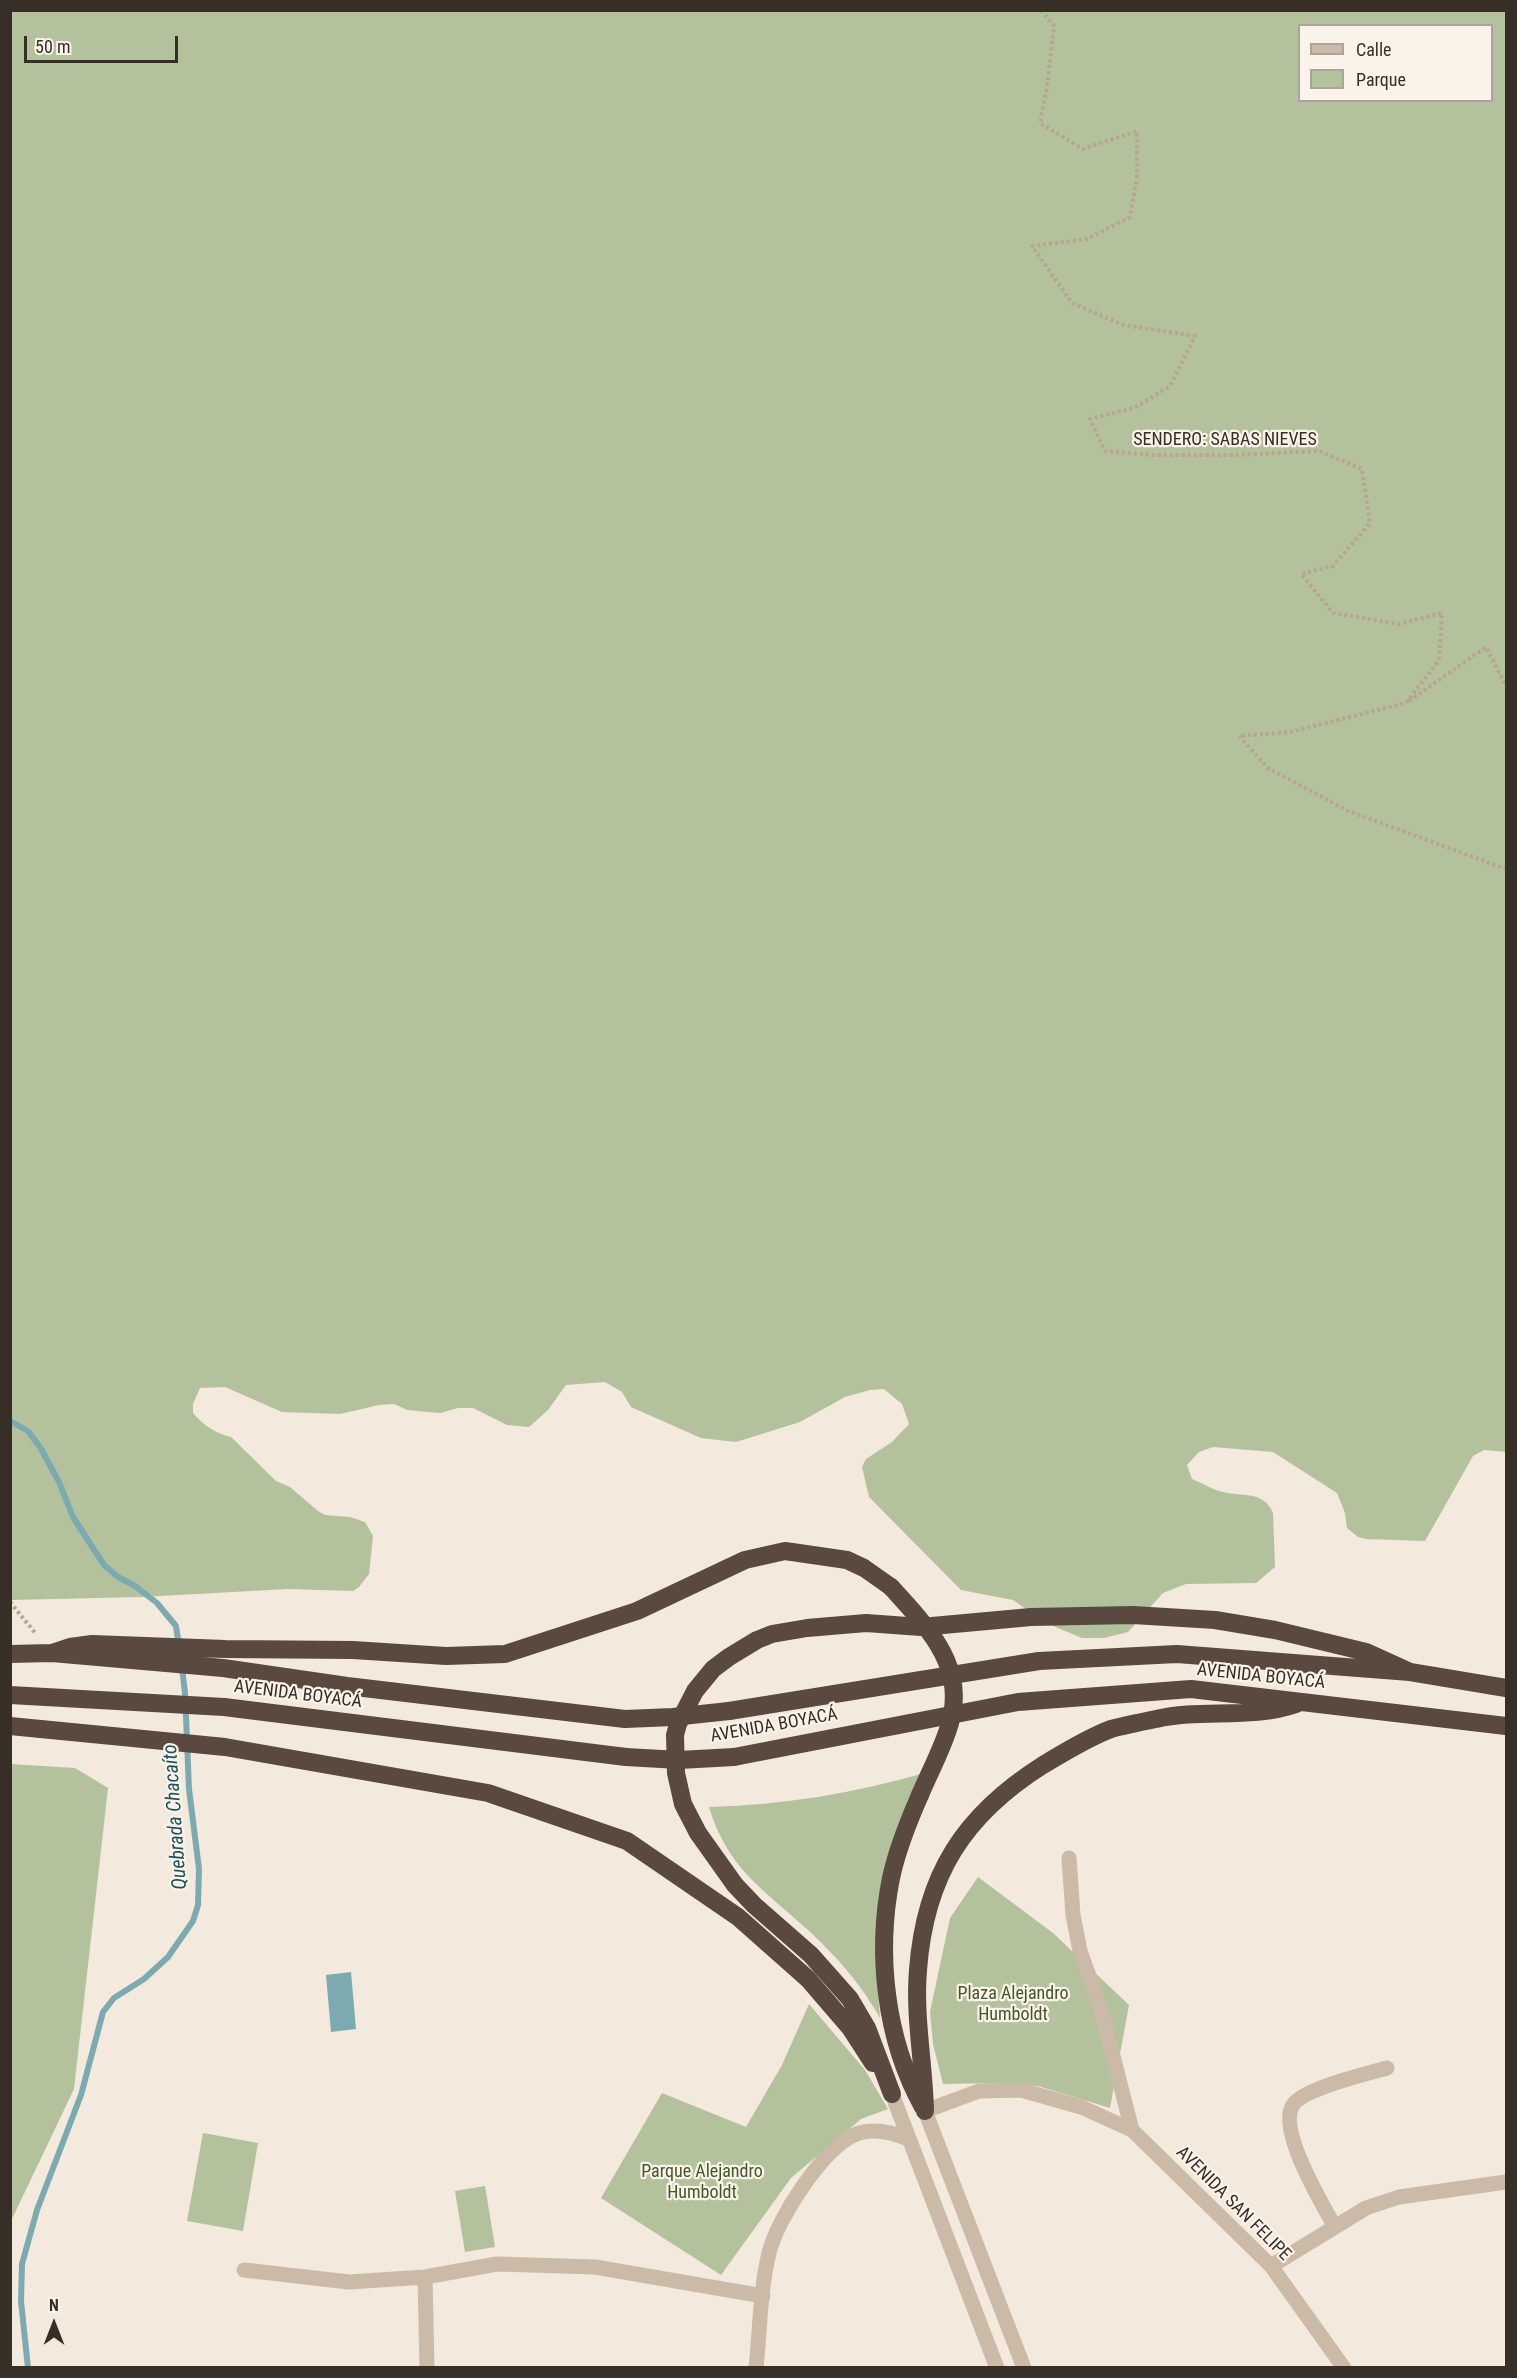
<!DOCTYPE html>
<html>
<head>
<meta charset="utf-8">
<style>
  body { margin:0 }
  #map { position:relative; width:1517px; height:2378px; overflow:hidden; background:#f3e9dc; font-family:"Roboto Condensed",sans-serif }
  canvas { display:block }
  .frame { position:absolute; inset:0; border:12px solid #382e28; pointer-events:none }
  .legend { position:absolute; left:1298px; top:24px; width:195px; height:78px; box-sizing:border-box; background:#faf3e9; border:2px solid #aca49c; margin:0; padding:8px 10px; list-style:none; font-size:18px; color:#382e28 }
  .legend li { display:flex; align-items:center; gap:12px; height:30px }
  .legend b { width:30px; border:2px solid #aca49c }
  .north { position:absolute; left:24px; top:2294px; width:60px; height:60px; -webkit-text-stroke:4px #faf3e9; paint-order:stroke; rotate:0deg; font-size:16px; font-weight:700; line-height:24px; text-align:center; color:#382e28 }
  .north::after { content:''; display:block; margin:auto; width:21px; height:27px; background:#382e28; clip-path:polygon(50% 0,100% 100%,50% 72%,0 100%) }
  .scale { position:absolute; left:24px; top:36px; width:154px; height:27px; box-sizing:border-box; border:3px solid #382e28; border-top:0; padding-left:8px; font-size:18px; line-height:21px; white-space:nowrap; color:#382e28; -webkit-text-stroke:4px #faf3e9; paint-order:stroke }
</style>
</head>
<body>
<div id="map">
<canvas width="1517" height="2378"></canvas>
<div class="frame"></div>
<ul class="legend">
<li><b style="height:8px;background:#cbbaa8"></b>Calle</li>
<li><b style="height:16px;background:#b3c29c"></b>Parque</li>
</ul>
<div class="north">N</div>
<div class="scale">50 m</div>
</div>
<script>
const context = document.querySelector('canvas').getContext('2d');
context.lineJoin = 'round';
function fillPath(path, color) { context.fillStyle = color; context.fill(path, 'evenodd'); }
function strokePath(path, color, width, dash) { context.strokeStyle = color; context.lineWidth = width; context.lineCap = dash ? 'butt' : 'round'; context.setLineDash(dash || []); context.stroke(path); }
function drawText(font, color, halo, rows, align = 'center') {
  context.font = font + ' "Roboto Condensed",sans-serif'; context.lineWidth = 4.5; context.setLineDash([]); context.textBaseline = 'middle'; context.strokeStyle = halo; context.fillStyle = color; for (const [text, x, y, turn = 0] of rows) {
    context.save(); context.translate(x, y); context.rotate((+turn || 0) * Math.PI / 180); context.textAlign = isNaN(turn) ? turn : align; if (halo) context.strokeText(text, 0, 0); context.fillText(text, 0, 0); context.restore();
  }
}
fillPath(new Path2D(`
  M10 11H1506V1452L1484 1450 1473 1456 1425 1541 1366 1539 1358 1537 1347 1528 1345 1513 1337 1493 1273 1452 1213 1447 1199 1452 1187 1465 1192 1479C1202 1483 1213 1490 1223 1492 1241 1497 1264 1490 1273 1513L1275 1567 1256 1583 1186 1584 1163 1593 1128 1632 1104 1638H1082L1046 1623 1013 1600 961 1590 869 1497 862 1467 866 1459 892 1442 909 1424 902 1404 884 1389 870 1390 845 1397 800 1422 736 1442 701 1438 631 1407 622 1392 605 1382 566 1385 548 1410 529 1427 507 1425 473 1408H458L440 1413 407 1410 394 1404 379 1405 340 1414 282 1412 225 1387 200 1388 193 1404V1413C202 1424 216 1434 231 1437L276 1481 290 1487 318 1511 325 1515 350 1517 365 1522 373 1536 369 1574 359 1587 353 1591 288 1589 142 1597 11 1600ZM1300 26H1492V100H1300Z
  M11 1764 75 1768 108 1788 74 2089 11 2221Z
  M928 1772 899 1861 878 1992 880 2018C861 1984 836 1956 808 1930 764 1890 727 1868 709 1807 784 1805 856 1793 928 1772Z
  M978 1877 1053 1933 1129 2005 1110 2108 1038 2086 998 2083 943 2084 933 2044 930 2012 950 1918Z
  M809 2004 865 2070 888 2109 861 2119 791 2178 721 2275 601 2198 662 2093 746 2127 782 2065Z
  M203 2133 258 2143 243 2231 187 2221Z
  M485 2186 495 2247 465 2252 455 2191Z`), '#b3c29c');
fillPath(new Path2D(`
  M351 1972 356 2029 331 2032 326 1975Z`), '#7babb0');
strokePath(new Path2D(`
  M10 1421 28 1431 40 1447 59 1482 73 1517 104 1565 118 1577 135 1586 157 1603 176 1626 179 1646
  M28 2368 21 2301 22 2264 37 2210 81 2095 103 2012 114 1998 144 1979 168 1957 193 1921 198 1905 199 1869 189 1789 185 1693 182 1668`), '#7babb0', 6);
strokePath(new Path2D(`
  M1041 10 1054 26 1047 87 1040 123 1083 149 1137 131V177L1130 217 1087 239 1032 246 1072 303 1123 325 1195 336 1170 386 1134 408 1090 419 1105 451 1152 455H1239L1319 451 1362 469 1370 523 1333 566 1301 574 1333 613 1399 624 1442 613 1439 660 1406 703 1290 732 1239 736 1268 768 1348 811 1506 869
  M1409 701 1486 647 1506 686
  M10 1602 36 1634`), '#b7a492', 4, [3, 3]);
strokePath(new Path2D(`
  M1069 1858 1073 1915 1080 1951 1101 2009 1132 2130
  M925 2111 979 2091 1021 2090 1081 2107 1132 2130 1271 2266 1344 2368
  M1335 2227C1322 2204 1277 2129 1293 2105 1304 2088 1367 2074 1387 2068
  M1271 2266 1366 2208 1399 2197 1506 2182
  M244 2270 349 2282 425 2277 497 2264 595 2267 763 2296
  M425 2277 427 2368
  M756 2368C760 2330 760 2290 769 2253 777 2219 822 2150 854 2135 872 2127 891 2132 908 2139`), '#cbbaa8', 15);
strokePath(new Path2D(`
  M892 2094 997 2368
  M925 2111 1024 2368`), '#cbbaa8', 15);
strokePath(new Path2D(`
  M52 1653 70 1647 92 1644 225 1649 353 1650 446 1656 505 1654 637 1611 745 1560 785 1551 847 1560 864 1568 891 1587
  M10 1654 52 1653 223 1668 347 1686 625 1719
  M10 1695 224 1707 626 1757
  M729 1711 1039 1661 1177 1654 1410 1672 1506 1688
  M10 1726 225 1747 488 1793 627 1841 738 1917 808 1979 851 2029 873 2063
  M734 1757 1018 1702 1191 1689 1506 1726
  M920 1795C909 1820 897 1850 891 1878 876 1953 885 2039 923 2107
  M892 2094 867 2028 850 1999 811 1955 754 1905 735 1885 698 1833 683 1804 676 1773 675 1735 678 1724 695 1691 713 1669 729 1657 757 1640 772 1634 807 1628 866 1623 921 1627 1031 1617 1133 1615 1215 1620 1275 1630 1366 1652 1410 1672
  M925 2111C924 2064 914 2017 918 1970 925 1875 964 1815 1043 1765 1065 1752 1087 1738 1111 1729 1126 1725 1141 1722 1156 1719 1202 1708 1250 1720 1296 1704`), '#59493f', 18);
strokePath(new Path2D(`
  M891 1587C926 1626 967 1665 950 1723 943 1748 930 1771 920 1795
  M625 1719 673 1717 729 1711
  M626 1757 679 1760 734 1757`), '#59493f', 18);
drawText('18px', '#382e28', '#faf3e9', [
  ["SENDERO: SABAS NIEVES",1225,440],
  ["AVENIDA BOYACÁ",1261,1677,6],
  ["AVENIDA BOYACÁ",298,1695,7],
  ["AVENIDA BOYACÁ",774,1726,-10],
  ["AVENIDA SAN FELIPE",1233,2204,45]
]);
drawText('18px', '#44562b', '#faf3e9', [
  ["Plaza Alejandro",1013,1994],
  ["Humboldt",1013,2015],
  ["Parque Alejandro",702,2172],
  ["Humboldt",702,2193]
]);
drawText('italic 20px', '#1d525a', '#faf3e9', [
  ["Quebrada Chacaíto",176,1817,-94]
]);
</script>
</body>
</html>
